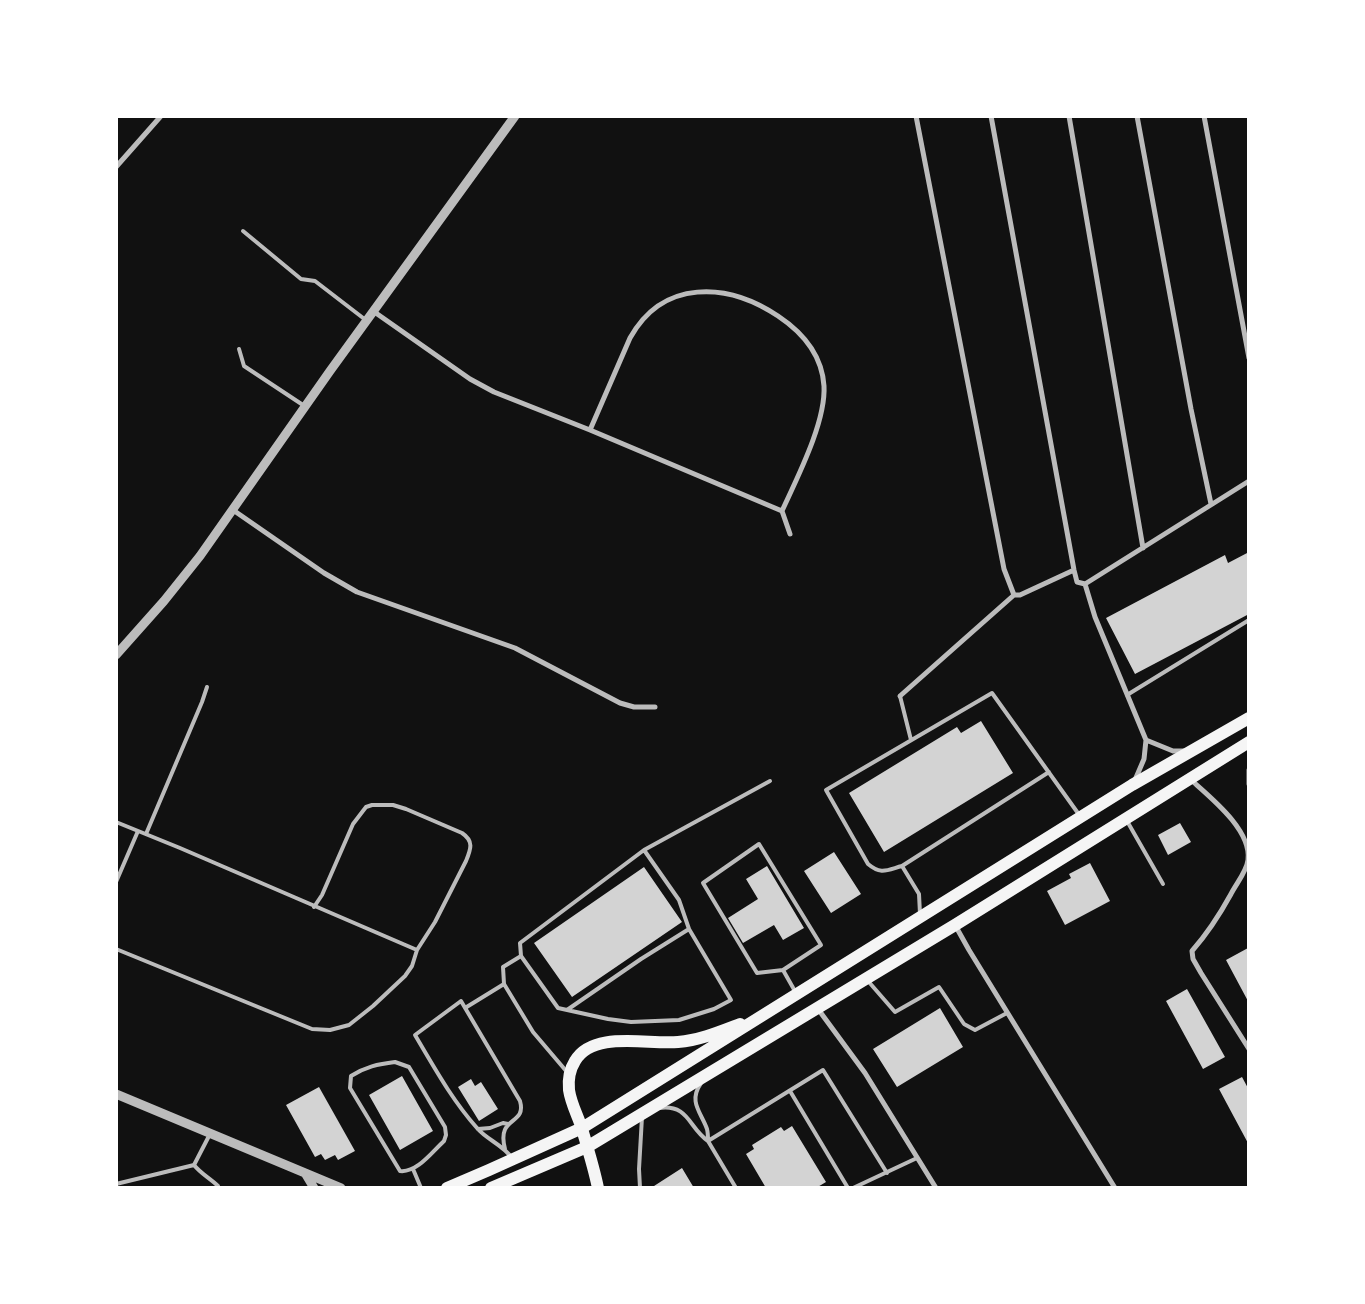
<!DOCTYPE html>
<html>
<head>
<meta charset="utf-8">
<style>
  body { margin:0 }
  #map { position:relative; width:1365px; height:1304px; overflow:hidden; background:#111; font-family:Poppins,sans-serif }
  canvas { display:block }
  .frame { position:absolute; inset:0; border:118px solid #fff; pointer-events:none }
</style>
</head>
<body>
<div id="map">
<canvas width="1365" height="1304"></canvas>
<div class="frame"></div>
</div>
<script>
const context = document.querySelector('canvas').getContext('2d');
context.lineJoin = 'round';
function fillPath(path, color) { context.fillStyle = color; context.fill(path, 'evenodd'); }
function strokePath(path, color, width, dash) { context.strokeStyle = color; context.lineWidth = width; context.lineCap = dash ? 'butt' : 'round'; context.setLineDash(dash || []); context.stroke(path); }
fillPath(new Path2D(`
  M1249 552V614L1135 674 1106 618 1225 555 1228 563Z
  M981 721 1013 773 884 852 849 793 957 727 961 733Z
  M1180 823 1191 842 1168 855 1158 835Z
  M834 852 861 894 831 913 804 871Z
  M1090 863 1110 901 1065 925 1047 891 1071 878 1069 874Z
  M767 866 804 928 783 940 774 925 743 943 728 918 758 899 746 879Z
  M644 867 682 922 572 997 534 943Z
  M1248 948 1249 950V1003L1226 960Z
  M1187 989 1225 1057 1203 1069 1166 1001Z
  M940 1008 963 1047 897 1087 873 1049Z
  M402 1076 433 1131 400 1150 369 1095Z
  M1242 1077 1249 1090V1145L1219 1089Z
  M471 1079 475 1086 481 1082 498 1109 479 1121 458 1087Z
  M319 1087 355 1151 338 1160 335 1155 325 1160 321 1154 315 1157 286 1105Z
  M792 1126 826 1182 816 1188H766L746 1154 754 1149 752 1145 781 1127 784 1131Z
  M682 1168 694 1188H655L654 1186Z`), '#d3d3d3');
strokePath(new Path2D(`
  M243 231 301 279 315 281 367 321
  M239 349 244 366 306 407
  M1127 695 1249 620
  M900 696 911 740
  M1049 772 902 866C887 870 881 875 868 864L826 790 992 693 1080 816
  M1127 821 1163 884
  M116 822 180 848 417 950
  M146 834 202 702 207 687
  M759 844 821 945 783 970 757 973 703 883Z
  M644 850 770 781
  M902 866 919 894 920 914
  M116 882 138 831
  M116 949 312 1029 330 1030 349 1025 373 1006 405 976 412 966 417 950 435 922 466 861C471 849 474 841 462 833L406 809 393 805H372L366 807 353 824 322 895 314 907
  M521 956 520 943 644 850 679 900 689 929
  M783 970 796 993
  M868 981 895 1012 939 987 964 1024 975 1030 1007 1013
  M504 984 503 967 521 956 558 1008 608 1019 631 1022 679 1020 714 1009 731 1000 689 929 641 959 567 1010
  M465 1008 504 984 533 1032 567 1072
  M395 1062 409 1067 445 1127 446 1135 444 1141C432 1152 417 1173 400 1171L350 1088 351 1076C365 1067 378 1064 395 1062Z
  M790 1091 848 1188
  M659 1108C689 1104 688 1127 708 1141 708 1137 708 1133 707 1129 701 1112 688 1102 701 1083
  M478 1129 490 1128 503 1123 508 1124
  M505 1149C496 1115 527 1126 520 1101L461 1001 415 1035C434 1067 452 1100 477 1128 487 1140 502 1144 512 1158
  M194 1165C201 1174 210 1178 218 1186V1188
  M413 1169 421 1188
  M116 1184 194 1165 210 1134
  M640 1188 639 1169 642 1117
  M736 1188 708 1141 823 1070 887 1173
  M853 1188 917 1158`), '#bcbcbc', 4);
strokePath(new Path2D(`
  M916 116 1004 569 1014 595
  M991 116 1074 570 1077 582 1085 584
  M1069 116 1143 548
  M1137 116 1191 409 1211 504
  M1204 116 1249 358
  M116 167 161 116
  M373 311 470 379 494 392 590 430 782 511
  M590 430 630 338C663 279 727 282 778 316 802 332 822 355 824 386 826 422 797 478 782 511
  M233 510 324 573 357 592 515 648 620 703 634 707H655
  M782 511 790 534
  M1085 584 1095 617 1146 740 1144 759 1135 780
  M1085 584 1249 481
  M900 696 1014 595H1020L1074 570
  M1146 740 1173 751H1186
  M1249 770V784
  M1190 779C1210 797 1252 830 1248 860 1247 871 1236 884 1231 894 1220 914 1207 934 1192 951L1193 959 1201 973 1249 1049
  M955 925 969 950 1115 1188
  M818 1009 865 1073 936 1188`), '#bcbcbc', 5);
strokePath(new Path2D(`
  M116 655 164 601 200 556 330 371 515 116
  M116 1094 341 1188
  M305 1173 314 1188`), '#bcbcbc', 9);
strokePath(new Path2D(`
  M447 1188 489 1170 582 1128 1132 785 1249 718
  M491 1188 587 1147 955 925 1249 742
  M598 1188C594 1168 588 1149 582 1129 578 1116 571 1104 569 1090 568 1080 570 1069 575 1061 593 1030 648 1045 678 1042 700 1040 719 1032 740 1024`), '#f5f5f5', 12);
</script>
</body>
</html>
